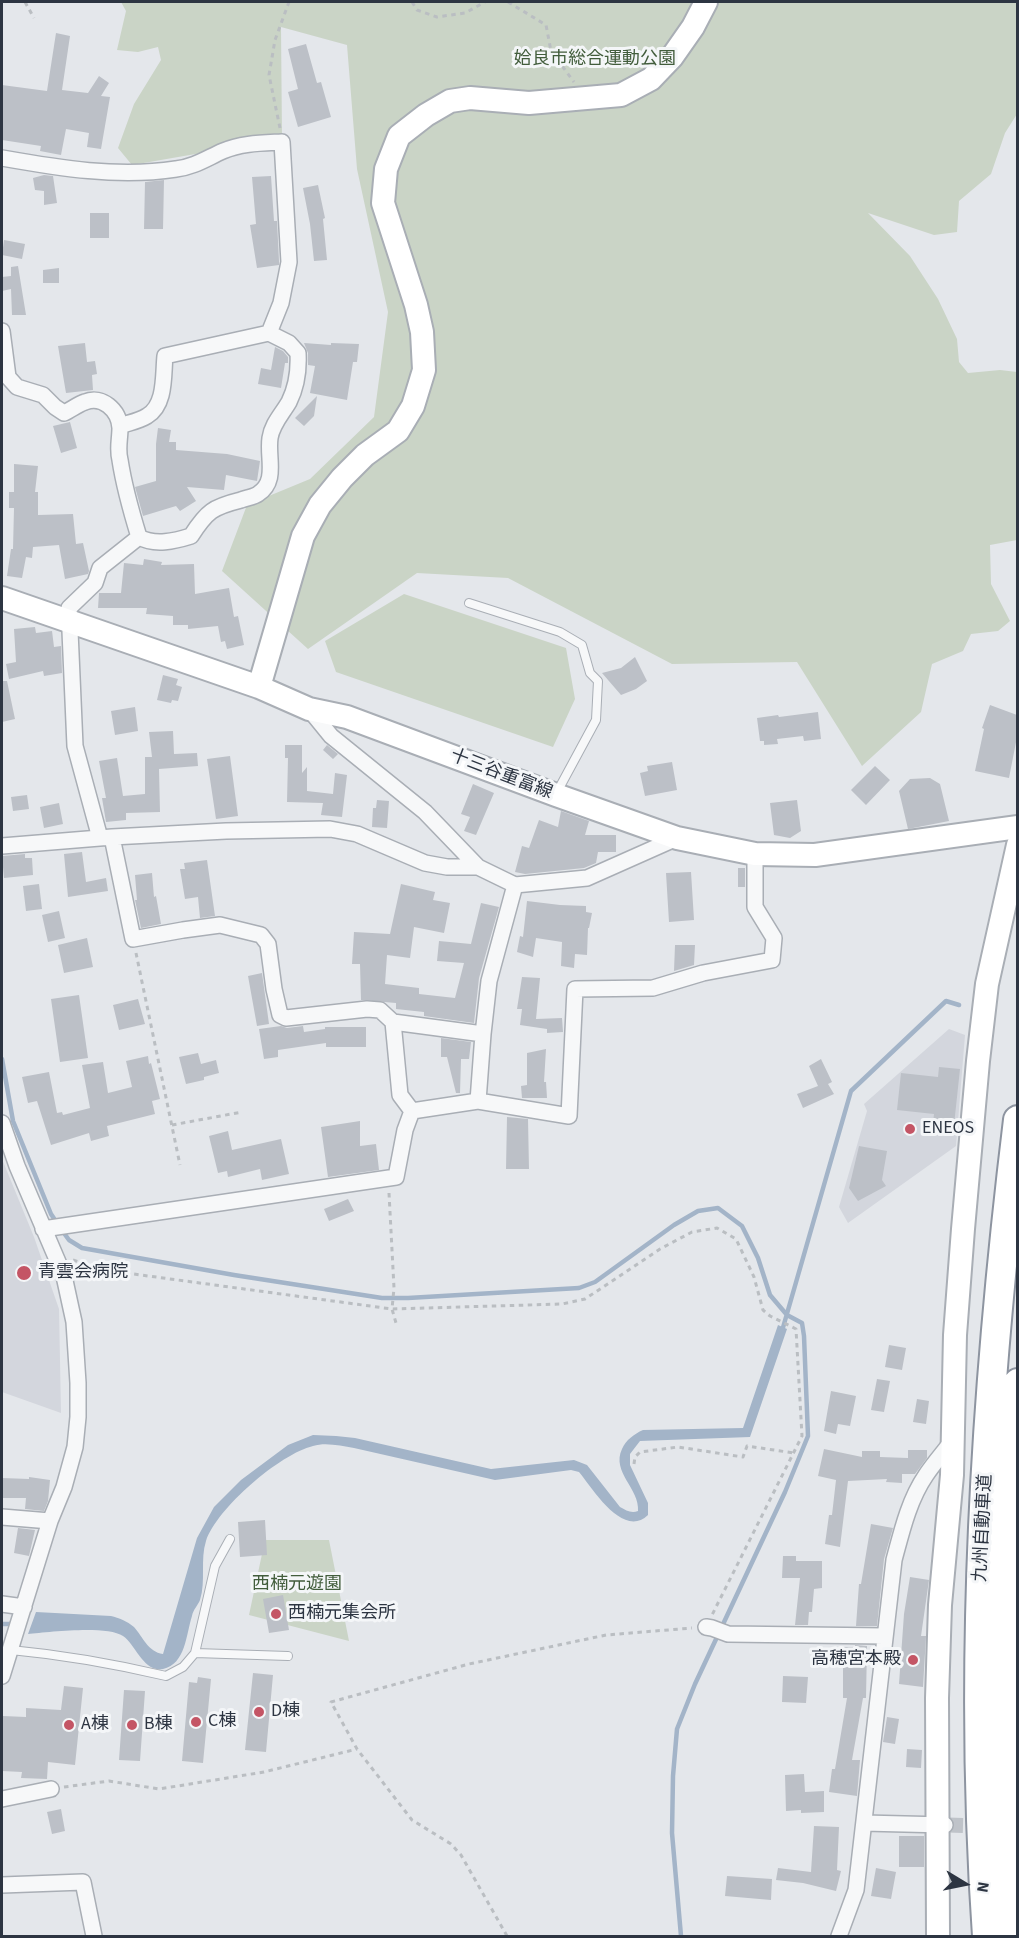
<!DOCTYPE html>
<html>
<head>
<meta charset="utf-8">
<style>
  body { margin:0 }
  #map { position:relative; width:1019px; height:1938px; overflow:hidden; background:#e4e7eb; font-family:"Source Sans 3",sans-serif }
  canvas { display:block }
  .frame { position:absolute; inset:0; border:3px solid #2d3542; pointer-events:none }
  .north { position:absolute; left:935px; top:1854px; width:60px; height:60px; -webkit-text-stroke:4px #f4f6f8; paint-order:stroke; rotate:100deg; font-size:16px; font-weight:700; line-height:24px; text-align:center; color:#2d3542 }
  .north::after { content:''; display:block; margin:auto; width:21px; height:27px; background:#2d3542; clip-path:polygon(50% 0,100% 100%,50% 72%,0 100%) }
</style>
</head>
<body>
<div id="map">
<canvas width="1019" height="1938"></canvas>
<div class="frame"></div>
<div class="north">N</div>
</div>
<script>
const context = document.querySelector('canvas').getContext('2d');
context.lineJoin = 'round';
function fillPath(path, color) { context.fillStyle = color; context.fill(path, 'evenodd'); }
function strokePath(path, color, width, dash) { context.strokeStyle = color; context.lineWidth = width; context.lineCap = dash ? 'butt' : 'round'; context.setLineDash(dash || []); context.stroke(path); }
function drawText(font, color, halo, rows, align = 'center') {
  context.font = font + ' "Source Sans 3","Noto Sans JP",sans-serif'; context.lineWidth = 6; context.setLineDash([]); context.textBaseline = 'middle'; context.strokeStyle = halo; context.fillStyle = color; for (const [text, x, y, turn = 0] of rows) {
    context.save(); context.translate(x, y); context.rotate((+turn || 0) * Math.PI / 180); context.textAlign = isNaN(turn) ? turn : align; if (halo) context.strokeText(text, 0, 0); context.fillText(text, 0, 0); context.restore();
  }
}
fillPath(new Path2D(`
  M949 1029 965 1035 956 1146 848 1223 839 1207 867 1111 864 1104Z
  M2 1159 34 1237 59 1309 61 1413 2 1392Z`), '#d3d6dd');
fillPath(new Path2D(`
  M121 2H1017V114L1005 133 991 174 959 201 957 232 934 235 868 213 910 256 938 299 957 339 959 362 968 373 1000 370 1017 372V540L990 545 991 584 1010 621 998 631 971 634 963 651 932 664 921 712 862 766 797 662 672 664 508 578 417 573 308 649 222 571 247 505 310 479 374 417 388 312 357 169 347 45 281 27 282 139 132 165 118 148 134 104 161 60 158 47 138 52 117 50 126 11Z
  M404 594 566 648 575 699 553 747 336 672 325 641Z
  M265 1540H329L349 1641 249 1615Z`), '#cad4c6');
fillPath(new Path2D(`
  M778 1325 787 1329 750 1437 640 1441 630 1454V1465L648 1503V1515C623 1539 593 1489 579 1472L571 1470 495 1480 354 1448C341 1446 326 1442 313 1446 280 1454 217 1508 206 1541 200 1559 206 1581 200 1600 198 1605 193 1610 192 1616 186 1634 186 1664 163 1669 144 1673 135 1644 123 1636 107 1625 48 1632 28 1634L36 1612 111 1616C119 1618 127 1621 134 1627 143 1637 148 1652 163 1654L197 1538 214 1507 241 1480 288 1445 313 1435 336 1436 355 1438 491 1469 574 1460 587 1465 620 1507C626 1510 631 1514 638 1511 640 1489 611 1472 622 1449 626 1440 634 1434 643 1430L743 1428Z`), '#a3b4c8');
strokePath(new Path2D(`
  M2 1059 13 1121 51 1214 57 1223
  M61 1229 69 1240 82 1248 234 1275 382 1298H408L579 1288 595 1282 674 1225 698 1211 718 1208 742 1226 758 1258 770 1295 787 1315 802 1323 804 1336 808 1436 785 1492 695 1684 677 1729 673 1776 672 1833 681 1936
  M782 1331 851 1091 946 1001 959 1005
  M2 1624H14`), '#a3b4c8', 4.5);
fillPath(new Path2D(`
  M56 33 70 36 62 90 88 93 99 76 109 83 101 96 110 97 101 149 87 147 89 133 66 129 61 155 40 151 41 146 2 140V85L47 91Z
  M306 44 317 83 321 82 331 117 298 127 288 92 298 89 288 49Z
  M44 175 53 176 57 203 44 205V191L35 190 33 178Z
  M271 176 274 221H277L279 261V265L257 268 250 225 256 224 252 177Z
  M164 180 163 229H144L145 182Z
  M318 185 325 218 323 219 327 260 314 261 310 224 303 188Z
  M90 213H109V238H90Z
  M4 240 25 244 22 259 2 255Z
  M18 266 26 315H12L11 289 2 291V277L11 276V267Z
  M59 268V283H43V270Z
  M85 343 87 362 95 361 97 374 92 375 93 390 66 393 58 346Z
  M304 343 331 345V343L359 344 357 362H353L347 400 310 393 315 366 308 365V353Z
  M275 347 283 351 288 357V363H285L281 388 258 384 261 368 271 370Z
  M317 396 314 416 304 426 295 418Z
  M70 422 77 448 61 453 53 426Z
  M158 428 171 430 169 442H176V450L227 454 260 461 257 481 226 475 224 490 187 487 196 501 180 511 176 506 143 516 135 487 156 481V444Z
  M14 464 38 466 35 492H38V515L73 514 76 544 83 543 89 571 88 574 65 579 59 545 33 547 32 558 26 557 22 578 7 576 11 549H13L14 508H9V492H14Z
  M144 559 162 562 161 565 194 564 195 594 229 588 234 617 238 616 244 645 227 649 225 641 221 642 218 626 188 629V625H173V616L146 614 147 608H98L99 593H121L124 563 143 565Z
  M35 627 36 633 52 631 54 647 61 646 62 673 44 676 43 671 9 679 6 664 16 662 14 629Z
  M635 657 647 681 636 689 621 695 602 673 621 668Z
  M163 675 178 679 176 685 182 687 178 701 172 700 171 703 157 700Z
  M2 681H7L15 719 2 722Z
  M990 705 1017 715V737L1009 778 975 771 984 729 982 728Z
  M135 707 138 731 115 735 111 711Z
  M818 712 821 739 804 741 803 736 777 739 778 744 764 745V741H760L757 718 778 715 779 717Z
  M173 731 174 754 197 753 198 766 159 769 160 812 126 813V820L106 822 102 798H106L99 761 117 758 123 796 145 794V757H152L149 732Z
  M285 745H302V773L307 767V791L333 794 335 773 347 775 342 817 321 815 323 803 287 802 288 758H285Z
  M327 745 338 754 333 759 323 750Z
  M230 756 238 816 216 819 207 759Z
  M672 762 677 790 645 796 640 773 648 771 647 766Z
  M875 766 890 780 866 805 851 790Z
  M930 778 940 784 949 821 908 829 899 791 910 779Z
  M473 784 494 793 476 835 464 831 470 817 461 814Z
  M27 795 29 809 13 811 11 797Z
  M377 800 389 801 387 828 372 827 373 808H376Z
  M797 800 801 831 790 838 774 835 770 803Z
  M59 803 63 824 44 828 40 807Z
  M561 811 589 821 585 835H616V852H598L596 863 584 868 525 874 515 872 522 846 529 848 539 820 558 827Z
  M82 852 86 882 106 878 108 891 68 897 64 854Z
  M25 854V858H32L33 875 4 878 2 856Z
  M207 860 215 916 200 918 198 897 185 899 180 869H185L184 863Z
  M738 868H745V887H738Z
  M691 872 694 920 669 922 666 873Z
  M152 873 154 897 156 896 161 924 141 928 135 900H137L135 875Z
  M39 884 42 909 26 911 23 886Z
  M401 884 435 892 433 900 450 903 444 933 414 927 410 958 387 955 385 984 419 988V994L455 998 464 963 437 961 439 941 471 944 481 903 499 907 479 978 474 1023 424 1016V1012L396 1009V1003L361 1000 360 964H352L354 932 390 934Z
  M527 901 560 905 586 906V912L592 913 589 928H588L587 955 575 954 574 968 561 966 562 942 536 938 533 957 517 952 520 936 523 937Z
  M59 911 65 938 48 942 42 915Z
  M87 938 93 967 64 973 58 945Z
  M675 945H695L694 965 674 971Z
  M262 973 269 1024 257 1026 248 976Z
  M522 977 540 978 536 1019 562 1018 563 1032 547 1033V1029L520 1025 522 1009H517Z
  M79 995 88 1058 60 1062 51 999Z
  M138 999 145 1024 119 1030 113 1005Z
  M281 1026 287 1028 303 1026 304 1032 325 1029V1027H366V1047H326V1043L278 1050V1057L264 1059 259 1029Z
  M441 1038 471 1042 469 1059H461L460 1093H456L447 1057H441Z
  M546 1049 544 1082H546L547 1098H522L521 1086 527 1085V1053Z
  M198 1053 201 1064 216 1060 219 1073 204 1077V1080L186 1084 179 1057Z
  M148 1056 149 1064 151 1063 160 1099 152 1101 155 1114 107 1126 109 1136 91 1141 89 1133 51 1145 37 1101 28 1103 22 1077 49 1072 57 1113 62 1112 63 1115 90 1108 82 1065 103 1062 108 1093 132 1087 126 1061Z
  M821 1059 832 1082 828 1084 834 1094 803 1108 797 1094 818 1086 809 1066Z
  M939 1067 960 1069 954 1125 933 1123 934 1114 897 1110 901 1073 938 1077Z
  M507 1117 528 1119 529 1169H506Z
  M360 1121V1146L376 1144 379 1170 328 1177 321 1127Z
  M228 1131 232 1150 281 1139 289 1174 262 1180 260 1169 228 1177 227 1171 218 1173 209 1136Z
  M859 1146 887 1151 882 1180 886 1186 858 1201 849 1188Z
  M348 1199 354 1211 329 1221 324 1209Z
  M889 1345 906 1348 902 1370 885 1367Z
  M877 1379 890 1381 884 1412 871 1410Z
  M831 1391 856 1396 850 1426 838 1424 836 1434 824 1431Z
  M917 1399 929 1401 926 1424 913 1422Z
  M824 1449 862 1457V1451H880V1457L908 1458V1450H927V1458L915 1474H902V1483L886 1482 887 1479 848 1481 840 1547 825 1544 829 1515H832L836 1480 818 1476Z
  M29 1477 50 1480 48 1501 44 1511 25 1509 26 1498H2V1478L29 1479Z
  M265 1520 267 1555 240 1557 238 1522Z
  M871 1524 893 1528 884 1559 877 1626H856L859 1584H861Z
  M18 1528 35 1530 29 1556 14 1553Z
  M783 1556H796V1561H822V1588L814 1589 812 1612H809L808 1625H795L800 1578H782Z
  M910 1577 929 1580 921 1636H926L923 1687 899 1684 904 1614Z
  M283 1595 289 1630 269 1633 263 1599Z
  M855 1645 867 1646 866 1698H863L852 1760H860L857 1796 829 1792 832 1769H835L847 1698H843V1647H855Z
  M253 1673 273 1675 266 1752 245 1750Z
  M783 1676 808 1677 806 1703 782 1702Z
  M198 1677 211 1679 203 1763 182 1761 189 1682 197 1683Z
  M64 1686 83 1688 75 1765 48 1762 47 1779 21 1778 22 1772 2 1771 3 1716 26 1717V1708L61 1710Z
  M124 1690 145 1691 140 1761 119 1760Z
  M887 1717 899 1719 895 1744 883 1742Z
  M907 1749 922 1750 921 1768 906 1767Z
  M804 1774 805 1792 824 1791V1812L801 1813V1810L786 1811 785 1775Z
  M61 1809 65 1831 52 1834 47 1812Z
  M814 1826 839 1827 837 1870 841 1871 836 1891 803 1883 776 1880 778 1868 811 1872Z
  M899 1836H924V1867H899Z
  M876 1868 896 1872 891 1899 871 1896Z
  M727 1876 772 1879 771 1900 725 1896Z`), '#bcc0c7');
strokePath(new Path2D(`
  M948 1825 987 1826`), '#bfc3c9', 15, [15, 8]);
const lane = new Path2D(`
  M469 603 560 632 582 645 590 673 598 681 596 720 556 794
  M11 1650C64 1655 115 1664 166 1676L183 1667 195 1653 215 1566 230 1539
  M195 1653 288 1656`);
const street = new Path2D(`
  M2 158C59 168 118 178 176 169 194 167 207 158 223 151 241 143 263 143 282 142L289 262 281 303 269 333
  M2 331 8 377 17 387 43 395 55 407 64 413C71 410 78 404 85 402 102 395 119 410 120 428 120 439 117 449 120 460 124 486 131 511 139 537L100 568 95 583 69 608 75 746 100 838
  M120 426C128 423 139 421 147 416 166 405 163 375 165 356L269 333 289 343 298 353C299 371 297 386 289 402 282 414 272 424 270 438 267 458 278 481 258 494 254 497 246 498 241 500 213 507 207 511 191 536 175 541 155 546 139 537
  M309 709 331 736 425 812 478 867 515 885 587 878 677 838
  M112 837 133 939 183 930 220 925 261 935 268 944 274 989 280 1015 286 1018 367 1009 380 1010 393 1022
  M2 846 112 837 226 831 330 829 357 834 425 863 447 867H478
  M478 1101 569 1116 575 989 653 988 703 973 772 960 774 938 755 907V854
  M412 1111 478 1101 483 1034
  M2 1123 17 1166 64 1276 74 1322 78 1383V1417L75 1447 64 1487 50 1521 2 1676
  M43 1229 396 1177 405 1130 412 1111 400 1095 393 1022 483 1034 489 981 515 885
  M2 1517 50 1521
  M2 1604 24 1607
  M706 1627 712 1628 728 1634 884 1636
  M2 1799 51 1789
  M864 1823 945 1825
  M2 1885 83 1882 94 1936
  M839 1936 856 1890 894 1560C902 1530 909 1500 926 1475 934 1463 944 1452 952 1441`);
const secondary = new Path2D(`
  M2 598 259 687 309 709 347 717 556 795 677 838 755 854 815 855 1018 827
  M259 687 303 536 320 505 342 478 365 455 398 431 413 406 424 370 422 332 416 305 383 203 386 169 399 136 426 115 450 101 470 98 529 103 621 95 651 79 672 57 693 27 706 2
  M938 1936 937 1698 940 1605 952 1475 955 1335 963 1229 978 1061 987 984 1018 845`);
const highway = new Path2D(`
  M987 1936C968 1664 985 1391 1018 1120
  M1015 1936C1002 1754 1005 1566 1018 1383`);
strokePath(lane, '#a9aeb5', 10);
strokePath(street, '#a9aeb5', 18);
strokePath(secondary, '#a9aeb5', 26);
strokePath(highway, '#8d94a0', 32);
strokePath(new Path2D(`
  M25 2 34 18
  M412 2 417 10 437 17 465 13 485 2
  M508 2 546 25 551 51 574 82
  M280 128 269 75 275 40 289 2
  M136 953 180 1165
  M172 1125 242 1112
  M389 1193 394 1288 392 1309 396 1323
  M73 1260 104 1270 392 1309 562 1304 585 1299 660 1249 692 1232 717 1228 736 1239 754 1277 763 1310 770 1316 796 1329 802 1436 712 1615
  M634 1464 635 1457 640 1452 678 1447 743 1457 747 1446 794 1453
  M64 1787 109 1781 159 1789 264 1772 357 1749
  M507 1936 461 1855 451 1844 412 1820 357 1749 331 1702 469 1664 606 1635 692 1628`), '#babec2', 3, [4.5, 4.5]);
strokePath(lane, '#f7f8f9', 8);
strokePath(street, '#f7f8f9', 15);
strokePath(secondary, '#fff', 22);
strokePath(highway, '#fff', 28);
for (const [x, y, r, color] of [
  [910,1129,6,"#c45565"],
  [24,1273,8,"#c45565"],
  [276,1614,6,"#c45565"],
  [913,1660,6,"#c45565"],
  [259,1712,6,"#c45565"],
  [196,1722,6,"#c45565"],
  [69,1725,6,"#c45565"],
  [132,1725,6,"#c45565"]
]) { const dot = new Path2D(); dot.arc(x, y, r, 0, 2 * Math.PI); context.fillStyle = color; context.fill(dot); strokePath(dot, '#f4f6f8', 2); }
drawText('18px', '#425d3c', '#f4f6f8', [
  ["姶良市総合運動公園",595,60],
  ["西楠元遊園",297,1585]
]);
drawText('18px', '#2d3542', '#f4f6f8', [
  ["十三谷重富線",501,775,21],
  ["九州自動車道",984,1528,-87]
]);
drawText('18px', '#2d3542', '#f4f6f8', [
  ["ENEOS",922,1129],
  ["青雲会病院",38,1273],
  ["西楠元集会所",288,1614],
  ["高穂宮本殿",901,1660,"right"],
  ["D棟",271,1712],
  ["C棟",208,1722],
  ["A棟",81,1725],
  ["B棟",144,1725]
], 'left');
</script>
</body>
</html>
